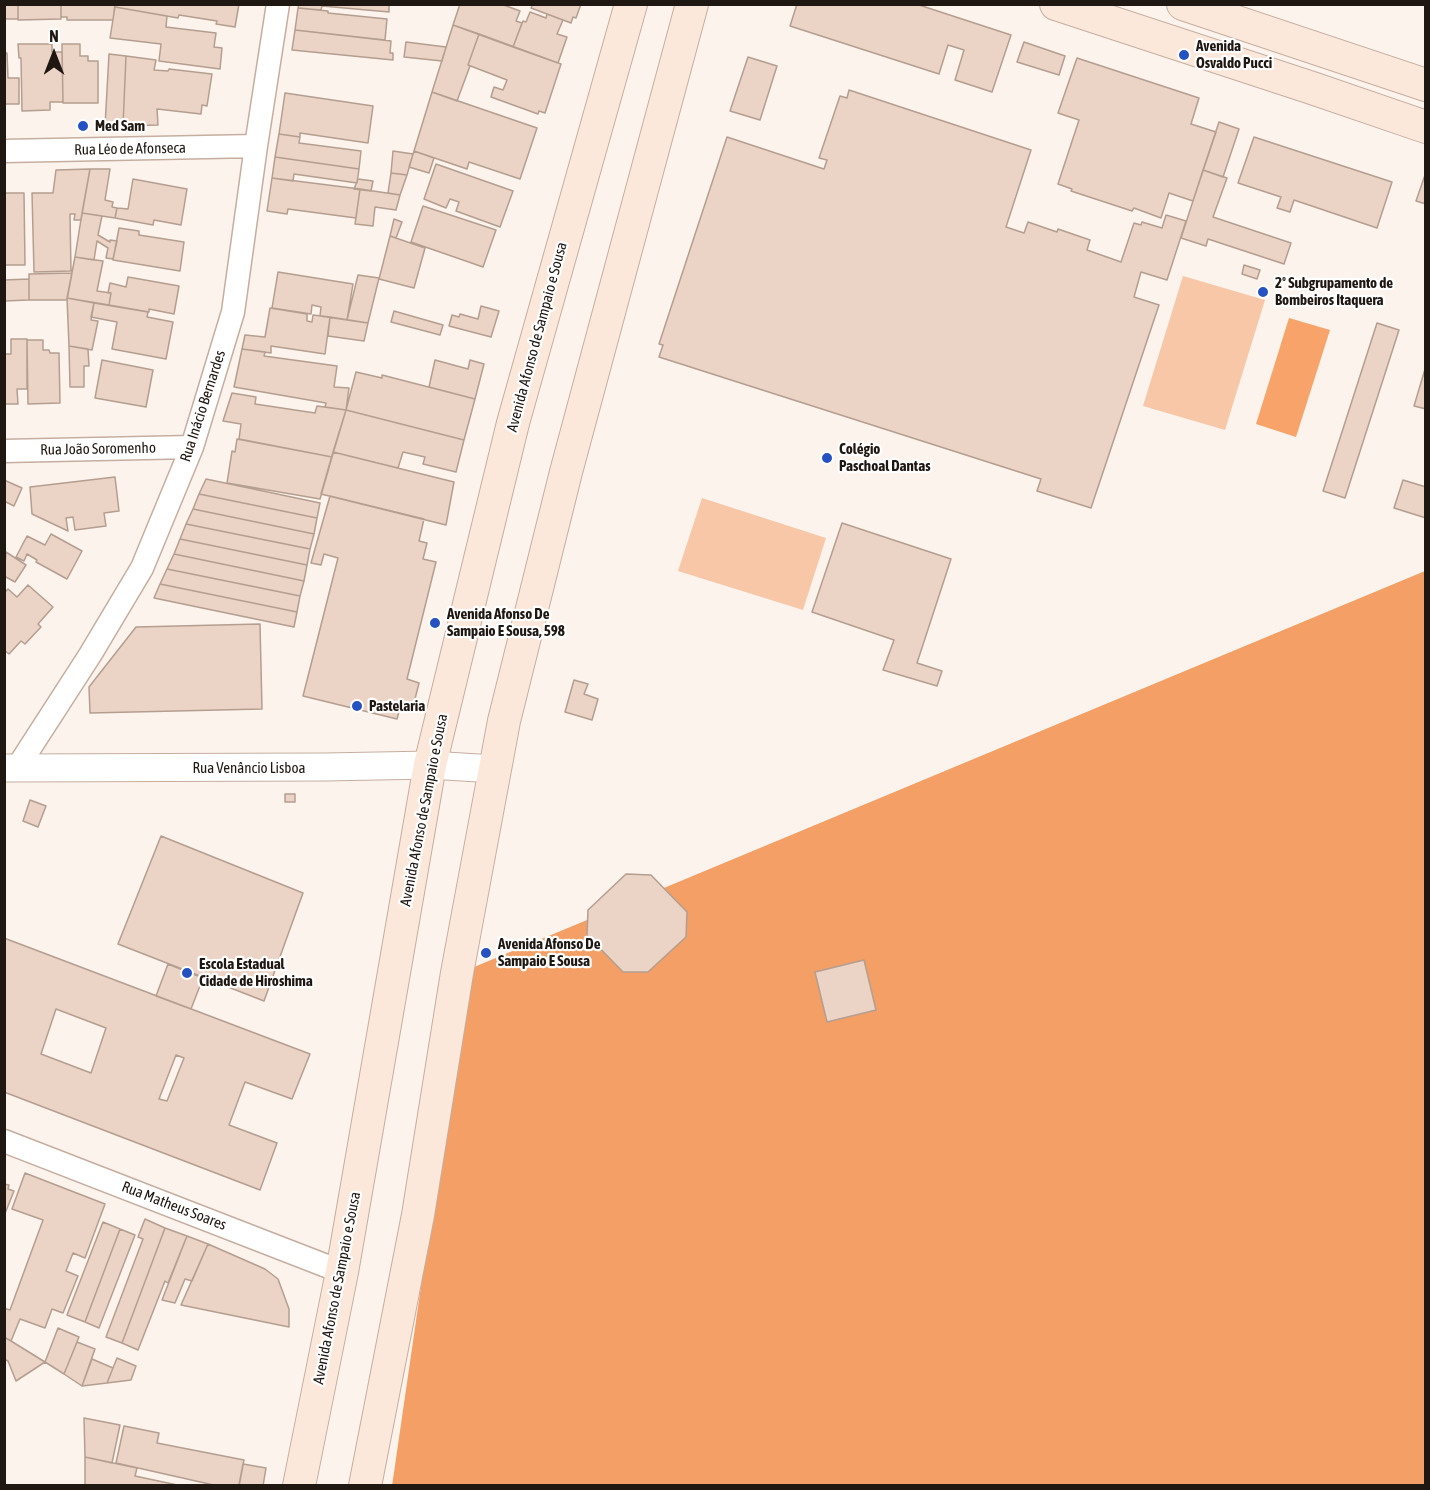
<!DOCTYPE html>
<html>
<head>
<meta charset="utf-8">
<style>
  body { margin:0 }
  #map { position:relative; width:1430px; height:1490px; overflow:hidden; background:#fcf3ed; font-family:"Asap Condensed",sans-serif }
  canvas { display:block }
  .frame { position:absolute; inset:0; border:6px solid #1f1712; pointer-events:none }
  .north { position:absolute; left:24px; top:24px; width:60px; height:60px; -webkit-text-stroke:4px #fff; paint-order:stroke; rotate:0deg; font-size:16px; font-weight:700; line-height:24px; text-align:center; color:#1f1712 }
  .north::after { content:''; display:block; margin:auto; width:21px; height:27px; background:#1f1712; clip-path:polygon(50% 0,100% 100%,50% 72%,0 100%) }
</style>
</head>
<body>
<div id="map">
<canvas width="1430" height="1490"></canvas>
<div class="frame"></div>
<div class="north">N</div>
</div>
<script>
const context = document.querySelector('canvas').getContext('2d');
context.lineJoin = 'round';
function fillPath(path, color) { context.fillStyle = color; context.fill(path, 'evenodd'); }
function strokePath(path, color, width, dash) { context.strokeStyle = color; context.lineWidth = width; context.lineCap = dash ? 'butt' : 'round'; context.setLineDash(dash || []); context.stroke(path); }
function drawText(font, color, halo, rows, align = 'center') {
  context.font = font + ' "Asap Condensed",sans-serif'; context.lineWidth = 4.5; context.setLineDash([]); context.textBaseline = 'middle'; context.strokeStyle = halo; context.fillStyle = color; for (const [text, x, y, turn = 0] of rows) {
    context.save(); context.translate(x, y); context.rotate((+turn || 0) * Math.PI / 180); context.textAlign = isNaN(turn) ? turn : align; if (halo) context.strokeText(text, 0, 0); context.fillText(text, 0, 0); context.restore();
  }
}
fillPath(new Path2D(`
  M1183 276 1265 300 1225 430 1143 406Z
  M702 498 826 538 803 610 678 571Z`), '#f8c7a8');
fillPath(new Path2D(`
  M1425 571V1485L392 1486 467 970Z`), '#f39f65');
fillPath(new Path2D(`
  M1289 318 1330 330 1296 437 1256 424Z`), '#f7a369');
const building = new Path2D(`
  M4 4H18V19H4Z
  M18 4H61V19L18 20Z
  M61 4H115L113 20H67V17H61Z
  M115 4H239L235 27 216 24 217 21 179 15 178 18 115 7Z
  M299 4H389V12L322 6 321 10 298 8Z
  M460 4H501L520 11 516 21 522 23 513 47 453 25Z
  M533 4H581L576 18 573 17 571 23 531 8Z
  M797 4H916L1011 35 992 92 955 80 964 50 948 45 939 74 790 26Z
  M115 7 167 16 166 27 216 33 214 47 222 48 220 69 159 61 161 44 110 38Z
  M298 8 328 11V13L387 19 385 40 295 30Z
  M530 12 546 18 547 14 563 20 557 34 567 37 558 63 513 47 523 21 526 22Z
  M453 25 479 34 468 65 470 66 457 101 432 92Z
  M295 30 391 41 390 53H393V60L292 50Z
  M479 34 561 64 545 113 539 111 538 114 491 97 494 87 503 90 507 80 468 65Z
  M406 42 446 47 442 61 404 57Z
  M1024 42 1065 56 1059 75 1017 62Z
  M18 44H52V52H62L63 102H50V110L22 111 21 58H19Z
  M62 44H80V56H88V61H98V103H63Z
  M4 53H7L8 78H19V104H4Z
  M109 54 126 56 123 126H105Z
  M126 56 156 60 154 70 168 71 169 69 212 74 207 106 202 105 201 114 157 109 158 125 123 126Z
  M748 57 777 66 760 120 730 111Z
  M1077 58 1199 98 1191 124 1216 132 1193 201 1169 193 1161 218 1134 208 1132 211 1071 191 1072 189 1058 184 1079 120 1058 113Z
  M849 90 1031 150 1006 227 1024 233 1028 222 1057 232 1058 229 1090 240 1087 250 1121 262 1134 223 1141 225 1142 222 1162 228 1166 215 1186 221 1167 280 1141 272 1134 297 1159 305 1091 508 1037 491 1041 479 659 357 663 345 659 344 727 137 824 169 827 160 819 158 840 96 847 98Z
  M432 92 537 128 520 179 469 162 467 169 414 151Z
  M285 93 373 106 368 143 300 133V137L279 134Z
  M1219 122 1239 129 1223 177 1203 170Z
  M279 134 300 137 299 143 361 151 359 169 275 157Z
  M1254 137 1392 182 1377 228 1294 200 1290 212 1277 208 1281 197 1238 183Z
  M393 151 413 154 407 175 391 173Z
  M414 151 434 158 429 173 409 167Z
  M275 157 359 169 357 183 294 174 293 181 272 178Z
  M436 164 513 191 500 227 456 211 459 202 450 199 446 208 424 199Z
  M90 169 81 220H74L75 214H70L71 271 34 272 32 193H53L56 170Z
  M90 169H110L105 200 113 202 112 207 117 208 115 218 82 213Z
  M1203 170 1227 178 1213 217 1291 243 1284 264 1208 239 1206 246 1181 238Z
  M1426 172V204L1416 201Z
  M391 173 407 175 400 195 388 193Z
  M272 178 360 189 356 218 288 209 287 214 267 211Z
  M133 179 187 189 181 225 154 220 153 225 115 218 117 208 128 209Z
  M358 179 373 181 371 191 354 189Z
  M360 189 400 195 396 210 375 207 373 226 355 224Z
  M4 193H24L25 265H4Z
  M423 206 496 230 483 267 411 242Z
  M82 213 102 216 98 235 110 242V240L117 241 113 259 106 258 108 248 97 241 94 260 75 257Z
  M394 219 402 222 396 238 390 236Z
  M119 228 139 231V235L184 242 180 271 113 260Z
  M390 236 425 248 414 288 379 279Z
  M75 257 103 261 97 291 111 293 109 305 67 298Z
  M1244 265 1260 270 1257 279 1242 274Z
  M278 272 353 284 347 320 320 316 321 307 312 305 311 314 272 308Z
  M72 273 67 300H29V274Z
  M358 275 379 278 368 323 347 320Z
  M128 277 179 286 174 314 149 309V312L109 305 111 293H108L110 283 126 287Z
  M29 279V300L4 301V280Z
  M67 298 94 303 91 320 98 321 92 350 69 346Z
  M94 303 148 312 147 317 173 322 166 359 112 349 117 322 91 317Z
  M481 306 499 311 491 337 449 326 452 315 459 317 460 314 478 319Z
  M270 308 307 314V321L312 322 313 315 330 317 325 354 271 346V353L242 349 245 335 265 337Z
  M394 311 443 325 440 335 391 322Z
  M330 317 368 323 364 341 328 336Z
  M1377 323 1399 330 1345 498 1323 491Z
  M11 339H27V389H17L18 404H4V354H11Z
  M27 340H43V350H49L50 353H59L60 403 28 404Z
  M69 346 88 349 89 366H84V387H70Z
  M242 349 265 352 264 356 337 366 334 387 349 388 346 410 325 407 326 403 234 387Z
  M102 360 153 370 146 407 95 398Z
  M435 360 468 369 470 360 484 364 475 399 429 387Z
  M1425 369H1426V409L1414 406Z
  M356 372 382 378V375L475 399 464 440 346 410Z
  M232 393 256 397 255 404 315 413 317 406 346 410 332 457 239 439 241 424 223 421Z
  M346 410 464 440 456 472 423 464 425 457 403 452 398 468 333 452Z
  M237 439 332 457 320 499 227 483 232 451 235 452Z
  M333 452 454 482 446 525 321 494Z
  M115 477 119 511 104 513 106 526 75 530 73 517 66 518 68 531 32 514 30 487Z
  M206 479 320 503 317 518 199 494Z
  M4 480 22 488 14 506 4 501Z
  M1403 480 1426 487V518L1394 508Z
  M199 494 317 518 314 534 193 509Z
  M330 496 424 519 419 541 427 543 423 559 436 562 407 679 419 683 413 707 401 704 397 719 303 696 338 558 324 554 321 565 311 563Z
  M193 509 314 534 310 549 186 524Z
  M842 523 951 559 917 663 942 671 937 686 883 670 894 640 812 612Z
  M186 524 310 549 307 565 180 539Z
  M51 534 82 551 67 579 36 562 37 560 27 554 24 561 16 557 27 536 45 545Z
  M180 539 307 565 304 581 174 554Z
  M6 552 26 565 15 582 4 576Z
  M174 554 304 581 300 596 167 569Z
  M167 569 300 596 297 612 160 584Z
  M160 584 297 612 294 627 154 598Z
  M28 585 53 607 38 624 41 627 25 644 21 641 9 654 4 650V593L8 589 17 597Z
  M260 624 262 709 90 713 89 687 136 627Z
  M574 680 588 684 584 694 598 699 592 720 565 712Z
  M285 794H295V802H285Z
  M30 800 46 806 38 827 23 821Z
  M161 836 303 893 264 1001 118 944Z
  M626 874 651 875 687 912 686 937 648 972H623L587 935 588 910Z
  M4 938 310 1054 292 1099 245 1082 229 1125 277 1143 260 1190 4 1092ZM56 1009 106 1028 91 1073 41 1054ZM176 1055 184 1058 167 1101 159 1099Z
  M864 960 876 1010 827 1022 815 972Z
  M168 964 203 978 191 1009 156 996Z
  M25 1173 105 1204 85 1258 73 1253 66 1271 78 1276 63 1313 52 1309 45 1328 20 1319 11 1341 4 1337V1308L10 1310 43 1220 12 1209Z
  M4 1184 9 1185 8 1189 14 1191 4 1216Z
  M145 1219 165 1228 122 1343 106 1337 143 1239 138 1237Z
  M103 1222 120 1229 85 1322 67 1315Z
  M165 1228 187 1236 168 1283 165 1281 138 1350 122 1343Z
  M120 1229 135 1235 99 1328 85 1322Z
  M187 1236 208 1244 192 1281 185 1279 175 1303 162 1300Z
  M208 1244 265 1269 278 1279 289 1309V1327L181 1305Z
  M58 1328 79 1337 64 1374 45 1362Z
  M4 1337 11 1341 45 1362 16 1381 8 1361 4 1359Z
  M77 1342 95 1349 82 1386 64 1374Z
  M117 1358 136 1366 131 1380 107 1383Z
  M92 1359 113 1368 107 1383 82 1386Z
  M84 1418 120 1425 112 1463 85 1457Z
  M124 1426 159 1433 157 1443 244 1460 239 1486H218L116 1463Z
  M85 1457 137 1468 135 1476 182 1486H85Z
  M243 1464 266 1468 263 1486 239 1485Z`);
fillPath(building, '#ebd3c5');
strokePath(building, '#b49e90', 1.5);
const minor = new Path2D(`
  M4 151 256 146
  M4 451 192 447
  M17 768 90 655 142 568 192 447 233 312 256 146 278 4
  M4 1141 342 1272`);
const tertiary = new Path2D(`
  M4 768 325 767 430 765 494 769`);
const secondary = new Path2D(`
  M1056 4 1312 88 1426 127
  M1183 4 1426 85
  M299 1486 342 1272 430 765 513 423 631 4
  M365 1486 418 1215 457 973 504 721 566 472 692 4`);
strokePath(minor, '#c5aea0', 25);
strokePath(tertiary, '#c5aea0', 29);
strokePath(secondary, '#c5aea0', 34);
strokePath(minor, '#fff', 22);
strokePath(tertiary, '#fff', 27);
strokePath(secondary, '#fce8da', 32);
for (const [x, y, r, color] of [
  [1184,55,6,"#2652c1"],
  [83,126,6,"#2652c1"],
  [1263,292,6,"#2652c1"],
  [827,458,6,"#2652c1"],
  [435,623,6,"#2652c1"],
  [357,706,6,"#2652c1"],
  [486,953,6,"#2652c1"],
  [187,973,6,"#2652c1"]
]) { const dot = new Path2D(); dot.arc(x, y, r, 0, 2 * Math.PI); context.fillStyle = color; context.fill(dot); strokePath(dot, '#fff', 2); }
drawText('bold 15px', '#1f1712', '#fff', [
  ["Avenida",1196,46],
  ["Osvaldo Pucci",1196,63],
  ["Med Sam",95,126],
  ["2º Subgrupamento de",1275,283],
  ["Bombeiros Itaquera",1275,300],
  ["Colégio",839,449],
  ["Paschoal Dantas",839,466],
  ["Avenida Afonso De",447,614],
  ["Sampaio E Sousa, 598",447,631],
  ["Pastelaria",369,706],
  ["Avenida Afonso De",498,944],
  ["Sampaio E Sousa",498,961],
  ["Escola Estadual",199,964],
  ["Cidade de Hiroshima",199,981]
], 'left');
drawText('15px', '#1f1712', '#fff', [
  ["Rua Léo de Afonseca",130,149,-1],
  ["Avenida Afonso de Sampaio e Sousa",537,337,-75],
  ["Rua Inácio Bernardes",203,406,-72],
  ["Rua João Soromenho",98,449,-1],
  ["Rua Venâncio Lisboa",249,768],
  ["Avenida Afonso de Sampaio e Sousa",424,810,-79],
  ["Rua Matheus Soares",174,1206,21],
  ["Avenida Afonso de Sampaio e Sousa",337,1288,-79]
]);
</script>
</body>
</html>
